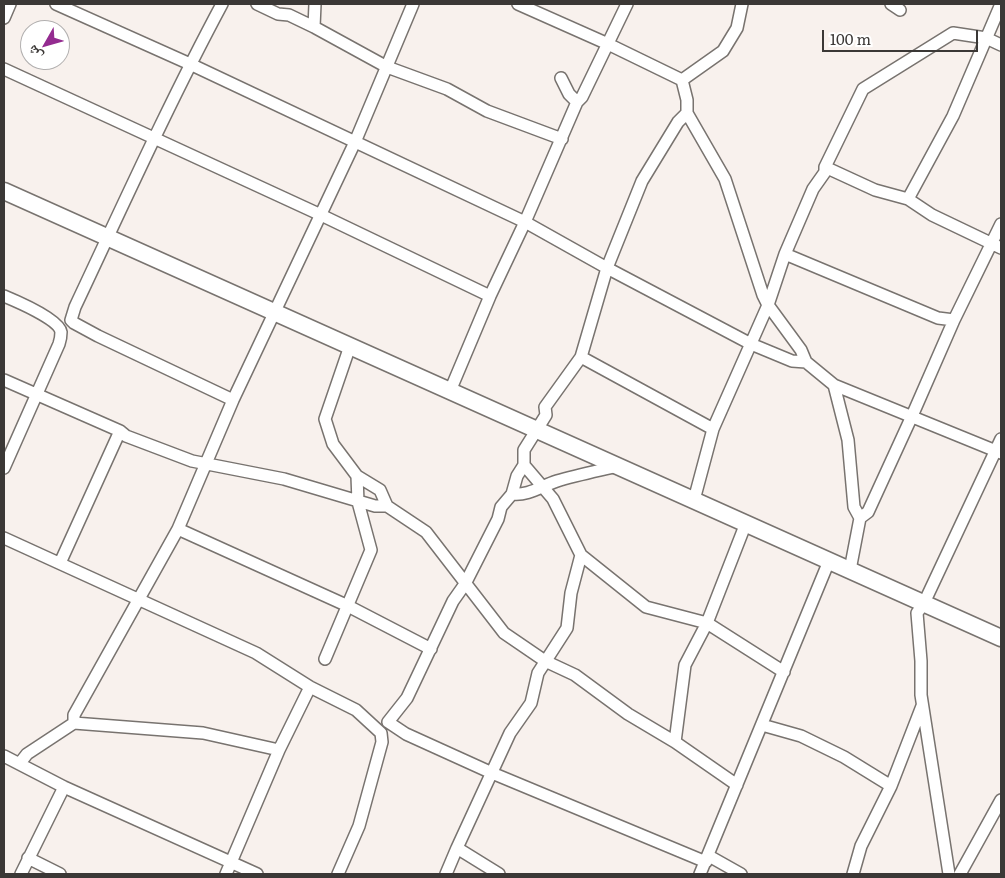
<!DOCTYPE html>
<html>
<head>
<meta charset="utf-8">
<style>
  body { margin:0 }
  #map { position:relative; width:1005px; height:878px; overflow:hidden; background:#f8f1ed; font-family:Literata,"Noto Naskh Arabic",serif }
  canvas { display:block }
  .frame { position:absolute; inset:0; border:5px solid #3b3836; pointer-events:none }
  .north { position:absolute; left:20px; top:20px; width:50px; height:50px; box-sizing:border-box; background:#fff; border:1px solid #b1afaf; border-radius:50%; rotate:232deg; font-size:14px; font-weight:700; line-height:20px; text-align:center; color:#3b3836 }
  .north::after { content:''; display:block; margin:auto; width:18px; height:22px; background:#942b90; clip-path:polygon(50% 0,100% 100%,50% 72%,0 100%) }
  .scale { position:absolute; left:822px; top:30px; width:156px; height:22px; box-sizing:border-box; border:2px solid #3b3836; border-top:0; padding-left:6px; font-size:15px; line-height:18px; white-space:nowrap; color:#3b3836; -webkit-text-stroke:4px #fff; paint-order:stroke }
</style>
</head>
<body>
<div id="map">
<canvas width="1005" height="878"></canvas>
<div class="frame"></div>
<div class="north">ش</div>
<div class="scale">100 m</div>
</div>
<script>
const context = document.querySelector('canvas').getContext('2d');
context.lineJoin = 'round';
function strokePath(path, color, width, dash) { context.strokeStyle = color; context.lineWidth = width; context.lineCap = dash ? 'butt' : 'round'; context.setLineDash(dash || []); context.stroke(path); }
const minor = new Path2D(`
  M56 4 190 64 525 222 607 268 751 344 792 361 806 362
  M222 4C169 103 123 205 75 307L71 320 74 323 98 336 233 400
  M257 4 278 14 289 15 314 27 387 67 447 89 487 111 562 139
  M518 4 608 44 682 80 687 100V113L725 179 763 295 768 305 801 350 806 362 834 385 1001 453
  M891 4 900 10
  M4 18 10 4
  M314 27 315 4
  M4 69 321 215 490 296
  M561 78 569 94 577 102
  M682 80 723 51 737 28 742 4
  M687 113 678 122 642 181 607 268 581 357 545 407 546 415 524 450V465L517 476 512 494 501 507 498 519 465 584 453 601 407 698 388 722 406 734 492 773 706 862
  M825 167 875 190 908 199 932 215 1001 248
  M908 199 953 116 1001 4
  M785 254 938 318 954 320
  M4 296C16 301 59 319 61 332 61 336 60 341 59 344L4 468
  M350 346 325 419 333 444 357 476 380 490 387 506 426 532 504 633 545 661 575 675 628 714 675 742 737 785
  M581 357 713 429
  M4 380 120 431 126 436 192 461 284 479 375 506H387
  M834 385 848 440 854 507 860 518 850 570
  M450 391 490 296 525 222 577 102 582 97 627 4
  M524 465 553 499 581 555 646 607 707 623 784 672
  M512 494C529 496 541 486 557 481 577 475 597 471 618 466
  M694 500 713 429 768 305 785 254 813 189 825 172V167L863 89 953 33 986 38 1001 45
  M860 518 868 512 912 416 954 320 1001 224
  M178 529 348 606 431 649
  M4 538 256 653 310 687 356 710 381 733 382 742 359 826 338 874
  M60 563 120 431
  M325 659 371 550 358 502 357 476
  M74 723V715L178 529 233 400 355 142 413 4
  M762 725 801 736 844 757 891 786 861 846 853 874
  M675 742 685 665 707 623 746 523
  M4 756 64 787 257 874
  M20 763 27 754 74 723 203 733 279 750
  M891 786 922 706
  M457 848 510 733 531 703 538 673 567 628 571 593 581 555
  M709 856 741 874
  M28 858 60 874
  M21 874 64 787
  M226 874 279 750 310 687
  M446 874 457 848 499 874
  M700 874 829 561
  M949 874 921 695V661L917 613 924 603 1001 439
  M960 874 1001 800`);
const secondary = new Path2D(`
  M4 191 1001 638`);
strokePath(minor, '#78736f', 14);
strokePath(secondary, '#78736f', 19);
strokePath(minor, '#fff', 11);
strokePath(secondary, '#fff', 16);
</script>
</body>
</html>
